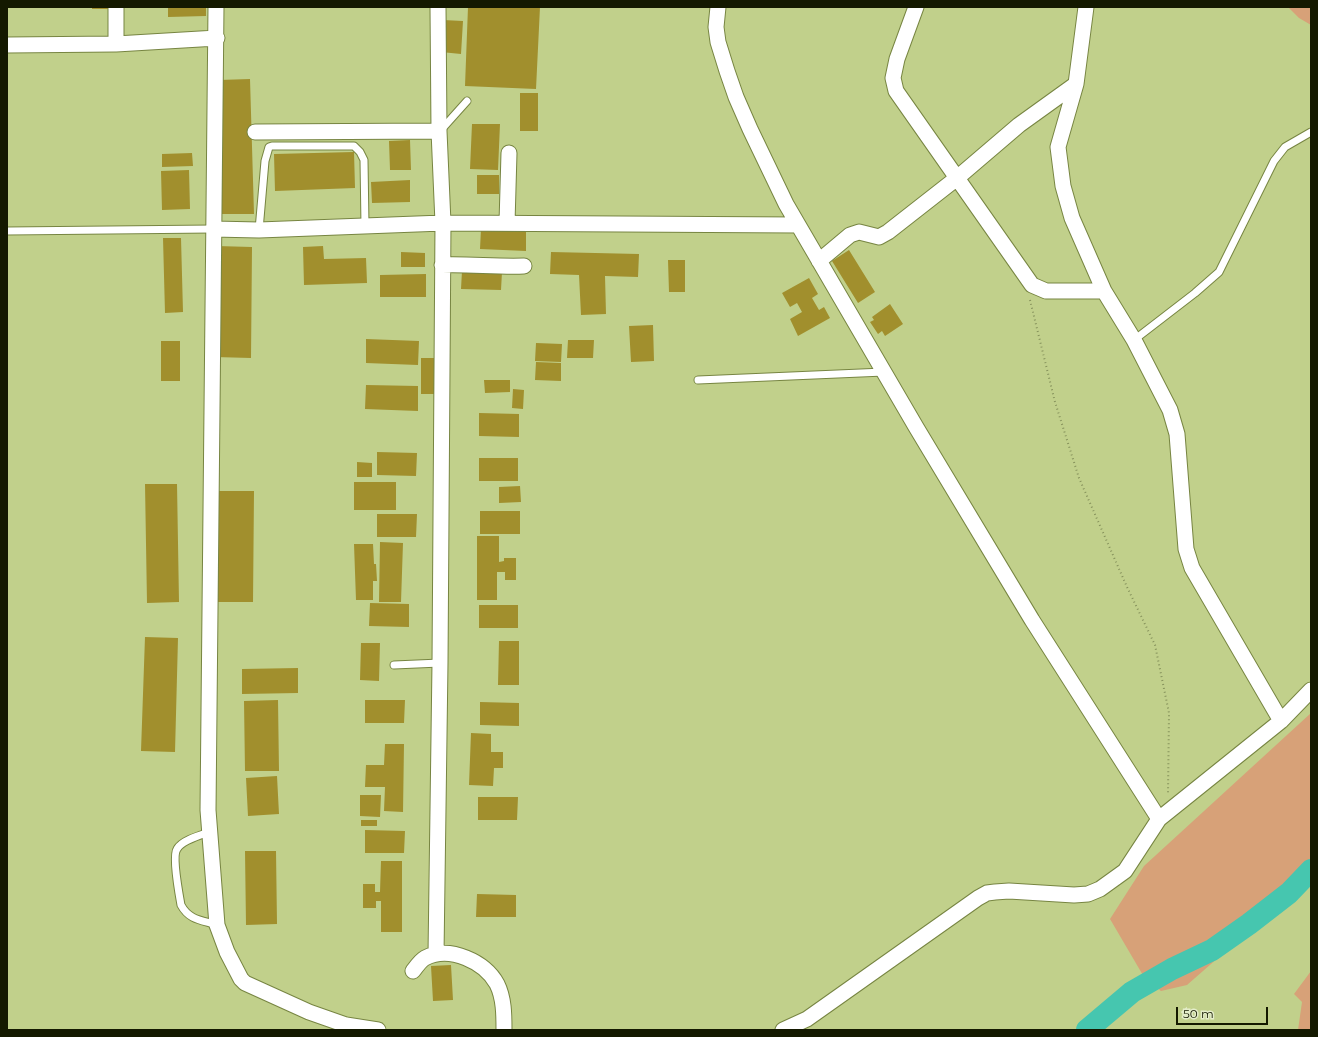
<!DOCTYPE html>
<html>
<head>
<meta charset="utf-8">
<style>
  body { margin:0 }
  #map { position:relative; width:1318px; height:1037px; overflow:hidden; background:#c1d08b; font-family:Montserrat,sans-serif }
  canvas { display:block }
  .frame { position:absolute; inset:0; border:8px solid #141900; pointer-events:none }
  .scale { position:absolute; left:1176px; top:1007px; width:92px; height:18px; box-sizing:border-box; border:2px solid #141900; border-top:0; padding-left:5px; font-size:12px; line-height:14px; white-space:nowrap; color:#141900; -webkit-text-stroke:3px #e4edca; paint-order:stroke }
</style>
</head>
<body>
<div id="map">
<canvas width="1318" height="1037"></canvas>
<div class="frame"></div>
<div class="scale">50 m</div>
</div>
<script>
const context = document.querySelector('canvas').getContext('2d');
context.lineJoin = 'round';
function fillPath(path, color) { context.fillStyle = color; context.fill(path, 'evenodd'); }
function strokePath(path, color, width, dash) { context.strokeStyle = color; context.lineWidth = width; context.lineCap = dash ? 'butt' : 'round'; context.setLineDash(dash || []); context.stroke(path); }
fillPath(new Path2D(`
  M1288 7H1311V25L1299 18Z
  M1311 713V865L1304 877 1263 919 1235 930 1219 957 1187 985 1161 991 1144 977 1110 919 1144 866Z
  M1311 971V1030H1298L1302 1002 1294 994Z`), '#d7a178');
strokePath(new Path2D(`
  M1087 1030 1132 992 1172 969 1212 950 1249 924 1289 893 1311 870`), '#46c6af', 22);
fillPath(new Path2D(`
  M92 7H108V9H92Z
  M168 7H206V16L168 17Z
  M468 7H540L536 89 465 86Z
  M443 20 463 21 461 54 441 52Z
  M250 79 254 214H222L219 80Z
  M520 93H538V131H520Z
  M472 124H500L498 170 470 169Z
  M410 140 411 170H390L389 141Z
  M354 152 355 188 275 191 274 154Z
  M192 153 193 166 162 167V154Z
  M189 170 190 209 162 210 161 171Z
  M477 175H499V194H477Z
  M410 180V202L372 203 371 182Z
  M481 229 526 231V251L480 249Z
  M163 238H181L183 312 165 313Z
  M216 246 252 247 251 358 215 357Z
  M323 246 324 259 366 258 367 283 304 285 303 247Z
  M849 250 875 292 858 303 832 261Z
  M401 252 425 253V267H401Z
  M551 252 639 254 638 277 605 276 606 314 581 315 579 275 550 274Z
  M668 260H685V292H669Z
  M462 271 502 272 501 290 461 289Z
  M426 274V297H380V275Z
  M809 278 818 294 812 298 819 310 824 307 830 318 798 336 790 319 802 312 797 303 790 307 782 293Z
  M890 304 903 324 885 336 882 331 878 334 870 322 874 320 872 317Z
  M653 325 654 361 631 362 629 326Z
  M366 339 419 341 418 365 366 363Z
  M568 340H594L593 358H567Z
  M161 341H180V381H161Z
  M536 343 562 344 561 362 535 361Z
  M421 358H437V394H421Z
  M536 362 561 363V381L535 380Z
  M484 380H510V392L485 393Z
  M366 385 418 386V411L365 409Z
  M513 389 524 390 523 409 512 408Z
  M479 413 519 414V437L479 436Z
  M377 452 417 453 416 476 377 475Z
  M479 458H518V481H479Z
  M357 462 372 463V477H357Z
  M354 482H396V510H354Z
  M145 484H177L179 602 147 603Z
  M520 486 521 502 499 503V487Z
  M218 491H254L253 602H217Z
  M480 511H520V534H480Z
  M377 514H417L416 537H377Z
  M477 536H499V562L504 561V558H516V580H505V572H497V600H477Z
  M380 542 403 543 401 602H379Z
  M354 544H373L374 564H376L377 581H373V600H356Z
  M370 603 409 604V627L369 626Z
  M479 605H518V628H479Z
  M145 637 178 638 175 752 141 751Z
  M499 641H519V685H498Z
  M361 643H380L379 681 360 680Z
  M298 668V693L242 694V669Z
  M278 700 279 771H245L244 701Z
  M365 700H405L404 723H365Z
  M480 702 519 703V726L480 725Z
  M471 733 491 734V752H503V768H494L493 786 469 785Z
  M385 744H404L403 812 384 811 385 787H365L366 765H384Z
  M277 776 279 814 248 816 246 778Z
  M360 795H381L380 817 360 816Z
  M478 797H518L517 820H478Z
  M361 820H377V826H361Z
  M365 830 405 831 404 853H365Z
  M245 851H276L277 924 246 925Z
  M381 861H402V932H381V901H376V908H363V884H375V892H380Z
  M477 894 516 895V917H476Z
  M451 965 453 1000 433 1001 431 966Z`), '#a18f2d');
const lane = new Path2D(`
  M441 130 467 101
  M259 230 265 161 269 147 272 146H354L360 152 364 160 365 226
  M7 231 213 229
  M1134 340 1195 293 1219 272 1274 161 1285 147 1311 132
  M698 380 884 372
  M394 665 440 663
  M210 832C201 835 182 840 177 849 172 856 179 894 181 905 189 920 201 920 217 925`);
const street = new Path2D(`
  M116 7V44
  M216 7 208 810 217 925 227 952 241 979 245 983 309 1012 346 1025 378 1030
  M438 7 439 131 443 223 798 225
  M718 7 716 27 718 42 727 71 736 97 750 129 786 204 916 427 1032 620 1159 819 1125 871 1100 889 1088 894 1074 895 1009 891 995 892 987 893 978 898 807 1019 783 1030
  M916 7 897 59 893 78 896 91 1032 285 1046 291H1104
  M1086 7 1076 84 1058 147 1063 186 1072 218 1104 291 1134 340 1170 410 1177 434 1186 549 1192 568 1281 721
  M7 45 116 44 217 38
  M255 132 439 131
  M507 223 509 153
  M213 229 259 230 443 223 440 663 436 954
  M819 261 850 235 859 232 879 237 888 232 957 178 1019 125 1076 84
  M442 265C469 264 497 267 524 266
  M1159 819 1281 721 1311 690
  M413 971C416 967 421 960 425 958 450 945 485 962 497 984 504 998 504 1015 504 1030`);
strokePath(lane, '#778542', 9);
strokePath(street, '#778542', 17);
strokePath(new Path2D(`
  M1030 300 1055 402 1079 478 1127 587 1155 645 1169 713 1168 794`), '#86925c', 2, [1, 3]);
strokePath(lane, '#fff', 7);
strokePath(street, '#fff', 15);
</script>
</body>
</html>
